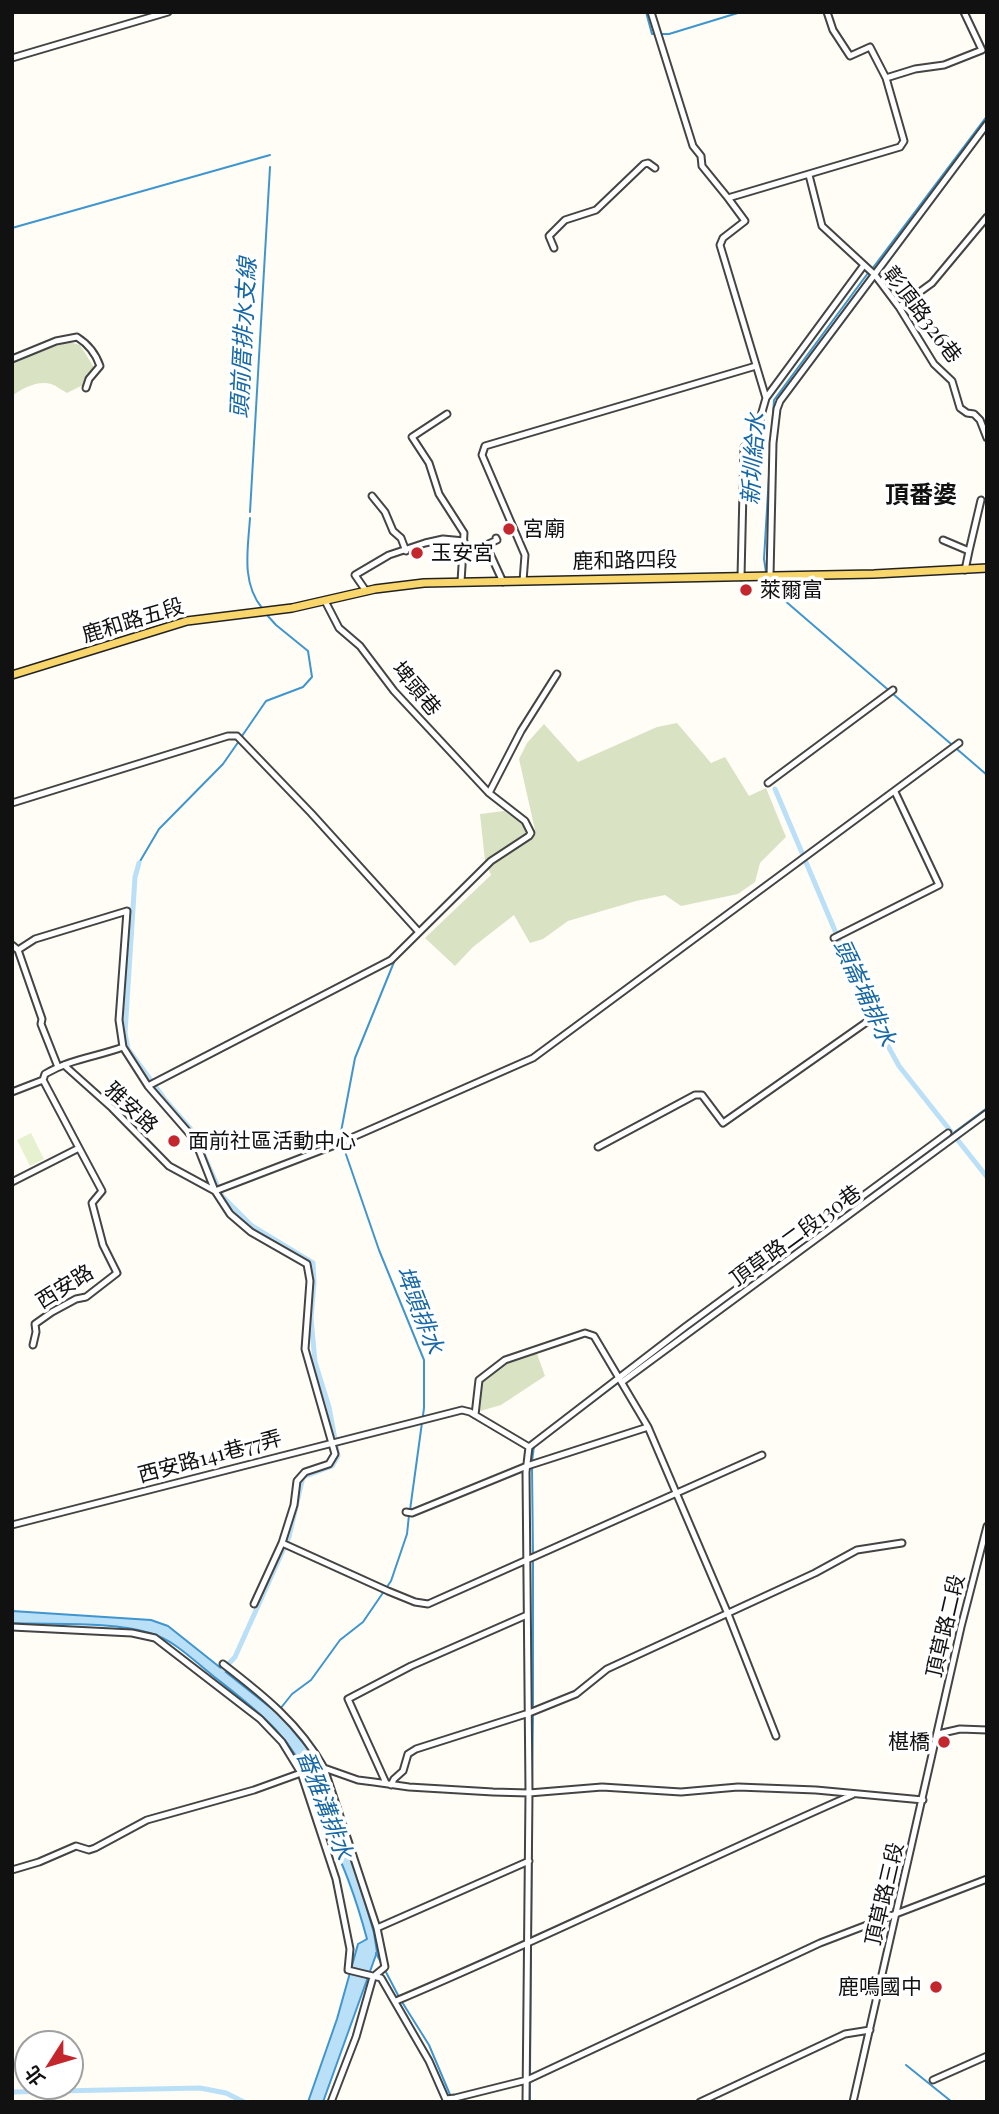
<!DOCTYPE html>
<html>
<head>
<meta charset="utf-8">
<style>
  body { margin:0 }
  #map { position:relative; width:999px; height:2114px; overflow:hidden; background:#fffdf5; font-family:"Playfair Display","Noto Sans TC",serif }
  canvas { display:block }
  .frame { position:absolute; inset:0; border:14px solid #111; pointer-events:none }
  .north { position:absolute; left:14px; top:2030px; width:70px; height:70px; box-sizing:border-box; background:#fff; border:2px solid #a0a0a0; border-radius:50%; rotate:233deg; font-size:19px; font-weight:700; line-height:28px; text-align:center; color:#111 }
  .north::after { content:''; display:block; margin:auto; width:24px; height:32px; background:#c4262e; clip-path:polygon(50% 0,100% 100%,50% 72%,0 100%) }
</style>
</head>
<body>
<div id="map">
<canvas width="999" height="2114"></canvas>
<div class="frame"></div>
<div class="north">北</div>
</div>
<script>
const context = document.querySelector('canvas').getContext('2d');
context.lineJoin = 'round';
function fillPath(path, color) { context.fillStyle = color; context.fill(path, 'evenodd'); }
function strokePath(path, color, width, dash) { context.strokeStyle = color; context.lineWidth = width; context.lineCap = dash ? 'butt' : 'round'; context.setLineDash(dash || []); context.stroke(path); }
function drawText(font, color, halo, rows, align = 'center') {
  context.font = font + ' "Playfair Display","Noto Sans TC",serif'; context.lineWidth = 7; context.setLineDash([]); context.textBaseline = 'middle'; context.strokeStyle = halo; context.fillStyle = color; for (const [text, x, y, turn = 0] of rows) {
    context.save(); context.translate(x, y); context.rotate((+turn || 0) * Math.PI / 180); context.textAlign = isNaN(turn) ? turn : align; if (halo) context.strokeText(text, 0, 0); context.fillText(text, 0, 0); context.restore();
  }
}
fillPath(new Path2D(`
  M69 342 80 345 95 369 83 385 67 393C61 390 57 386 51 384 39 380 22 388 12 396V364L45 349Z
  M677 723 711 763 725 757 749 796 766 788 786 837 760 863 755 882 738 894 681 906 665 895 636 901 568 921 543 939 530 943 514 915 473 947 455 966 425 938 491 875 485 861 480 814 504 811 523 824 526 834 535 830 519 759 527 743 544 724 578 762 657 727Z
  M536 1351 545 1376 501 1405 480 1411 482 1379 500 1365Z`), '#d9e3c4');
fillPath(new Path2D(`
  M31 1133 44 1159 30 1166 17 1140Z`), '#e6f2cf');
const water = new Path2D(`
  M12 1611 151 1620 168 1626 281 1716 309 1750 326 1784 360 1885 374 1933 377 1952 323 2102H308L337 2019 358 1944 367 1939C357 1902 346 1868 328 1835 320 1821 319 1803 313 1789 291 1734 256 1710 212 1675 193 1660 174 1640 150 1633 112 1621 53 1625 12 1623Z`);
fillPath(water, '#b9e0f7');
strokePath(water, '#3f96cf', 2);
strokePath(new Path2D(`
  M646 12 652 34H669L741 12
  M12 228 270 155
  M872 269 987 116
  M772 429 774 400 868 273
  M250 512 270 167
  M250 518C248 549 241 582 262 608
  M766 572 764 559 770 459
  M767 578 769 587 987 775
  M242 736 266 701 303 687 312 677 308 651 276 625 267 615
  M139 863 159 829 223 764 239 741
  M394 962 355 1058 340 1137 379 1250 424 1360V1408L410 1510
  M678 1337 987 1108
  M583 1409 618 1383
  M532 1461 534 1446
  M532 1467 533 1555
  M280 1709 292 1694 311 1680 340 1640 363 1622 391 1581 407 1534 409 1515
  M533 1709V1561
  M532 1790 533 1715
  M376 1953 399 1997
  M402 2002 429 2045 451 2097
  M906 2065 952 2102
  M530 2077 532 1796
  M530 2102V2083`), '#3f96cf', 2);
strokePath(new Path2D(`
  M775 789 869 1011 899 1066 987 1177
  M139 863 135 877 125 1033 128 1049 166 1101 194 1133 222 1196 252 1226 313 1263 314 1283 311 1318 315 1362 329 1407 338 1456 332 1466 303 1477 289 1537 235 1657 221 1672
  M12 2092 200 2088 226 2093 244 2102`), '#b9e0f7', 5);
const minor = new Path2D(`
  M651 12 693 146 701 156 702 166 728 198 900 147 904 141 886 78 870 47 850 56 833 30 827 12
  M12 58 168 12
  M886 78 915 69 944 65 982 50 964 12
  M809 175 822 226 875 275 899 307 934 364 952 381 960 408 967 413 974 414 980 420 987 438
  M728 198 745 221 723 238 720 245 766 398 760 419 761 445
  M554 248 549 236 565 220 596 210 644 164 648 163 655 168
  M899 307 932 283 987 217
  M12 359 56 341 77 337C88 344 96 354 100 366L89 379 86 388
  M766 398 864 265
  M447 414 412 437 429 463 439 494 464 533 461 582
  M372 496 385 512 393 531 401 538 406 551
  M496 538 497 540 486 545 503 582
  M943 540 969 551 965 570
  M969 551 981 500
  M770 576 773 443 777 409 780 401 987 124
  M741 577 744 447
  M523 581 525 555 482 455 485 446 756 366
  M366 591 355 575 389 555 425 543 443 539 464 541
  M325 601 339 628 360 646 394 691 489 793
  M768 783 893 690
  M12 803 228 736H237L311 813 418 931
  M834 938 939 885 895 792
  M12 945 18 950 42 1019 41 1024 58 1067
  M18 950 35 939 127 911 119 1020 123 1047 148 1086 195 1140 215 1191 230 1214 251 1232 307 1264 310 1281 305 1349 335 1454 329 1464 305 1472 297 1481 294 1505 282 1543 254 1604
  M64 1065 112 1108 169 1166 215 1191 335 1145 533 1058 959 743
  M148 1086 391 960 491 861 529 836 531 833 525 821 489 793 521 731 557 674
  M12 1092 43 1080
  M598 1147 695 1095H702L723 1123 871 1019
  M12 1182 79 1148 43 1080 45 1074C70 1059 96 1057 123 1047
  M33 1345 36 1332 35 1324 52 1312 76 1299 86 1297 117 1273 103 1245 92 1203 102 1191 79 1148
  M622 1382 987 1113
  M475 1415 479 1380 505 1360 585 1333 594 1336 648 1427 728 1614 776 1736
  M406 1512 412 1513 527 1466 648 1427
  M12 1525 462 1410 470 1412 529 1447
  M282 1543 388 1591 415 1602 428 1604 762 1455
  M12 1627 132 1633 155 1638 260 1719 282 1742 301 1773 336 1879 350 1949 348 1970 381 1978 429 2061 447 2102
  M223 1664C262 1694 300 1724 324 1768L377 1928 385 1967 373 1977 356 2037 331 2102
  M938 1734 960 1729 987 1730
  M386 1783 348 1699 411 1666 527 1615
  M391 1785 394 1779 403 1771 408 1754 416 1749 529 1713 576 1694 607 1669 815 1573 857 1550 902 1543
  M12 1870 39 1862 76 1846 89 1850 95 1848 147 1820 254 1790 301 1773 324 1768 358 1780 374 1782 409 1787 493 1792 529 1793 602 1787 681 1792 738 1787 816 1790 923 1800
  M377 1928 529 1861
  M396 2001C550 1936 699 1862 852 1795
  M933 2080 987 2056
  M446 2099 455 2098 527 2080 820 1943 987 1879
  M526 2102 529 1793 526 1472 529 1447 685 1327 948 1133
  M700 2102 845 2034 870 2030
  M853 2102 961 1627 987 1526`);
const major = new Path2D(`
  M12 675 187 621 292 608 375 589 424 583 874 574 987 568`);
strokePath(minor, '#444', 9);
strokePath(major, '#222', 10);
strokePath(minor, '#fff', 5);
strokePath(major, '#f9d66b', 7);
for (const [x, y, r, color] of [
  [509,529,7,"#c4262e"],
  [417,553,7,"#c4262e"],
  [746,590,7,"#c4262e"],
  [174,1141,7,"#c4262e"],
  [944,1742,7,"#c4262e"],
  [936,1987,7,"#c4262e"]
]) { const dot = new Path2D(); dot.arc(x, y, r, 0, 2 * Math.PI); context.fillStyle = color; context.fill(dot); strokePath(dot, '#fff', 2.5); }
drawText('21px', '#111', '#fff', [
  ["彰頂路326巷",922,315,53],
  ["鹿和路四段",625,561,-1],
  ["鹿和路五段",133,621,-17],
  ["埤頭巷",416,689,50],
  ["雅安路",131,1108,43],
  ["頂草路二段130巷",796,1236,-36],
  ["西安路",65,1287,-32],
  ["西安路141巷77弄",210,1457,-15],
  ["頂草路二段",946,1626,-77],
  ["頂草路三段",885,1894,-77]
]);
drawText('21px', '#111', '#fff', [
  ["宮廟",523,529],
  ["玉安宮",431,553],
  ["萊爾富",760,590],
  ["面前社區活動中心",188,1141],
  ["椹橋",930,1742,"right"],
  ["鹿鳴國中",922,1987,"right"]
], 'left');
drawText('italic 23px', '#1768a6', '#fff', [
  ["頭前厝排水支線",244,338,-87],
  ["新圳給水",754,459,-86],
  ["頭崙埔排水",864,993,65],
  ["埤頭排水",419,1310,69],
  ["番雅溝排水",324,1805,69]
]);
drawText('bold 24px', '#111', '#fff', [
  ["頂番婆",921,496]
]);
</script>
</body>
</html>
